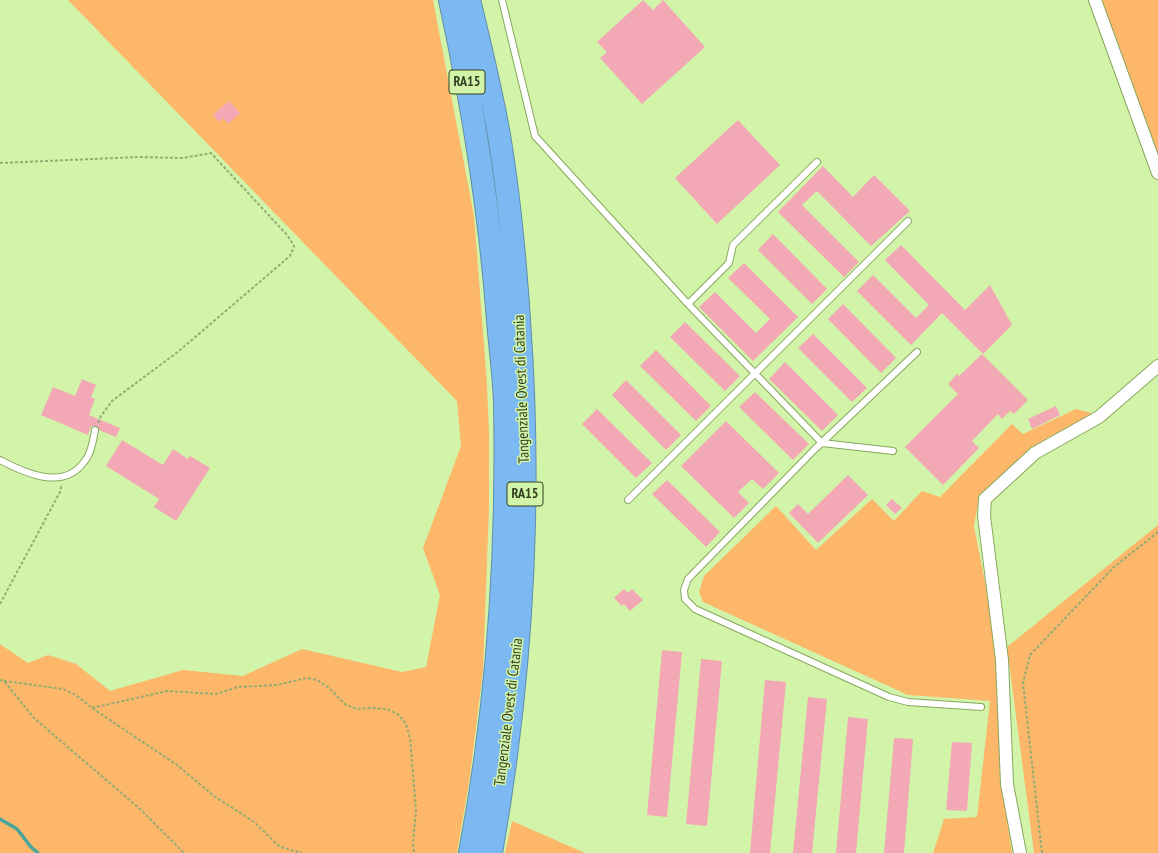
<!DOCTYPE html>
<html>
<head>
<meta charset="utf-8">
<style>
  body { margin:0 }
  canvas { display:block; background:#d2f4a8 }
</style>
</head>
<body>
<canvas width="1158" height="853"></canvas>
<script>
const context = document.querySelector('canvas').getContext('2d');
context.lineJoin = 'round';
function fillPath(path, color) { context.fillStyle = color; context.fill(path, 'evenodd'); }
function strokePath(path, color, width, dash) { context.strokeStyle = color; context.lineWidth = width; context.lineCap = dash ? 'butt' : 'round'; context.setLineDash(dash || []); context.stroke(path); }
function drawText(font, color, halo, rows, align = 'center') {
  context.font = font + ' "PT Sans Narrow",sans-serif'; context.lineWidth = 3; context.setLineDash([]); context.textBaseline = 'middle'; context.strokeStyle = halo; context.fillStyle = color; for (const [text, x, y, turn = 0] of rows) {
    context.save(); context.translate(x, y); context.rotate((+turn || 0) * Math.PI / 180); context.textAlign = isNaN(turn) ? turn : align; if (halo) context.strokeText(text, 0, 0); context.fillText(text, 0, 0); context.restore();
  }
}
fillPath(new Path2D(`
  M68 0H433L474 216 487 384 489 434V508L483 670 470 776 457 853H0V644L28 663 48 655 76 664 110 691 183 670 243 676 302 649 402 672 426 667 440 595 423 548 461 446 457 401Z
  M1100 0H1158V155L1104 14Z
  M1076 409 1095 414 1030 448 979 498 974 526 994 628 1000 700V774L1012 853H933L944 819 977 817 990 701 908 695 703 602 699 592 704 576 776 506 816 550 872 499 894 521 922 491 940 497 1012 424 1023 434Z
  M1158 525V853H1034L1007 647Z
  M512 821 585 853H505Z`), '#fcb76a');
strokePath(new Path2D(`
  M0 819 17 829 31 847 38 853`), '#48a49c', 3.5);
fillPath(new Path2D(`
  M643 0 653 10 663 0 705 47 642 104 600 58 607 52 597 42Z
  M229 101 240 113 228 124 223 118 219 122 213 115Z
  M738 120 780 165 717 224 675 178Z
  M823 166 853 197 874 175 910 211 871 246 817 191 802 205 859 262 844 277 778 212Z
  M773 234 827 289 812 304 758 250Z
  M901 245 965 310 990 285 1012 325 983 354 942 313 911 345 857 291 873 275 916 318 929 305 885 260Z
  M744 263 798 317 753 361 699 307 715 292 756 333 770 319 728 278Z
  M843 304 896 358 881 373 828 319Z
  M685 322 740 376 725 391 670 337Z
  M813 334 867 388 852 402 798 348Z
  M656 350 711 406 696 421 640 366Z
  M982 354 1028 400 1014 414 1010 411 1002 419 998 414 972 441 979 448 943 485 905 447 958 394 948 384 957 374 959 376Z
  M785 362 838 415 822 431 769 379Z
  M82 379 96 385 91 397 95 399 89 415 120 428 116 437 99 430 95 426H91L88 435 41 415 53 387 75 396Z
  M626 380 681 435 666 450 612 395Z
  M755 392 809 444 793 460 739 407Z
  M1056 406 1060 415 1032 429 1028 419Z
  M597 409 652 463 636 478 582 424Z
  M726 421 779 473 763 489 752 479 738 492 749 503 734 518 681 466Z
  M122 440 163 465 173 449 188 459 190 456 210 468 176 521 154 507 159 499 106 466Z
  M848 475 868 495 818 543 789 513 798 504 808 514Z
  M667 480 720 532 706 547 652 494Z
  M892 499 902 508 895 514 886 505Z
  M624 589 628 593 632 589 643 600 630 611 624 604 622 606 614 598Z
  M662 650 682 652 667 817 647 815Z
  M701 659 722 661 707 826 686 824Z
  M765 680 786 682 770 853H750Z
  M808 697 827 699 812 853H793Z
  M848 717 868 719 856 853H836Z
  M894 738 913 739 904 853H884Z
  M952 742 972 743 967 811 946 810Z`), '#f2a8b5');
const lane = new Path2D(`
  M502 0 535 136 688 304 822 443 893 451
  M688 304 729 263 733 245 817 162
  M917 352 815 449 688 579 684 590 685 599 695 609 889 697 908 702 981 707
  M0 460C25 473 63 491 84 462 91 454 93 441 95 430
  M628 500 908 221`);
const street = new Path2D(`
  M1095 0 1158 173
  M1020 853 1007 784 1002 660 984 516 985 499 1035 453 1099 417 1158 366`);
const highway = new Path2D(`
  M450 0C473 106 490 212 498 320 500 347 504 374 505 402 508 552 498 705 470 853
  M469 0C480 45 491 90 499 135 509 196 515 258 519 320 532 498 522 677 491 853`);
strokePath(lane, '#88a75e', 8);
strokePath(street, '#88a75e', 14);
strokePath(highway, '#628ea8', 24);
strokePath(new Path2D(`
  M0 163 139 157 183 158 211 153 288 236 294 246 290 256 179 351 112 401 101 416 98 424
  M0 604 60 492 62 484
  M0 680 4 681 34 718 140 809 184 853
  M4 681 63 689 76 695 92 708 177 765 214 796 254 822 280 847 302 853
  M92 708 167 691 216 694 238 687 276 685 307 678 317 680 329 688 346 705 357 709 372 708 387 709 399 715 406 724 410 738 416 810 413 842 414 853
  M1042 853 1023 683 1030 655 1114 567 1158 532`), '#93ac72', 2, [3, 2]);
strokePath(lane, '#fff', 6);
strokePath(street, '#fff', 12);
strokePath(highway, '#7cb9f2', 22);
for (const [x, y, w] of [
  [467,82,36],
  [525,494,36]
]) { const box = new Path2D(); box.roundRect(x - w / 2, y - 12, w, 24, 3); context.fillStyle = '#d2f4a8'; context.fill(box); strokePath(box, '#323f20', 1); }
drawText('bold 14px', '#323f20', null, [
  ["RA15",467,82],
  ["RA15",525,494]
]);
drawText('15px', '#323f20', '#d2f4a8', [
  ["Tangenziale Ovest di Catania",522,389,-92],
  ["Tangenziale Ovest di Catania",509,712,-83]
]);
</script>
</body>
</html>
